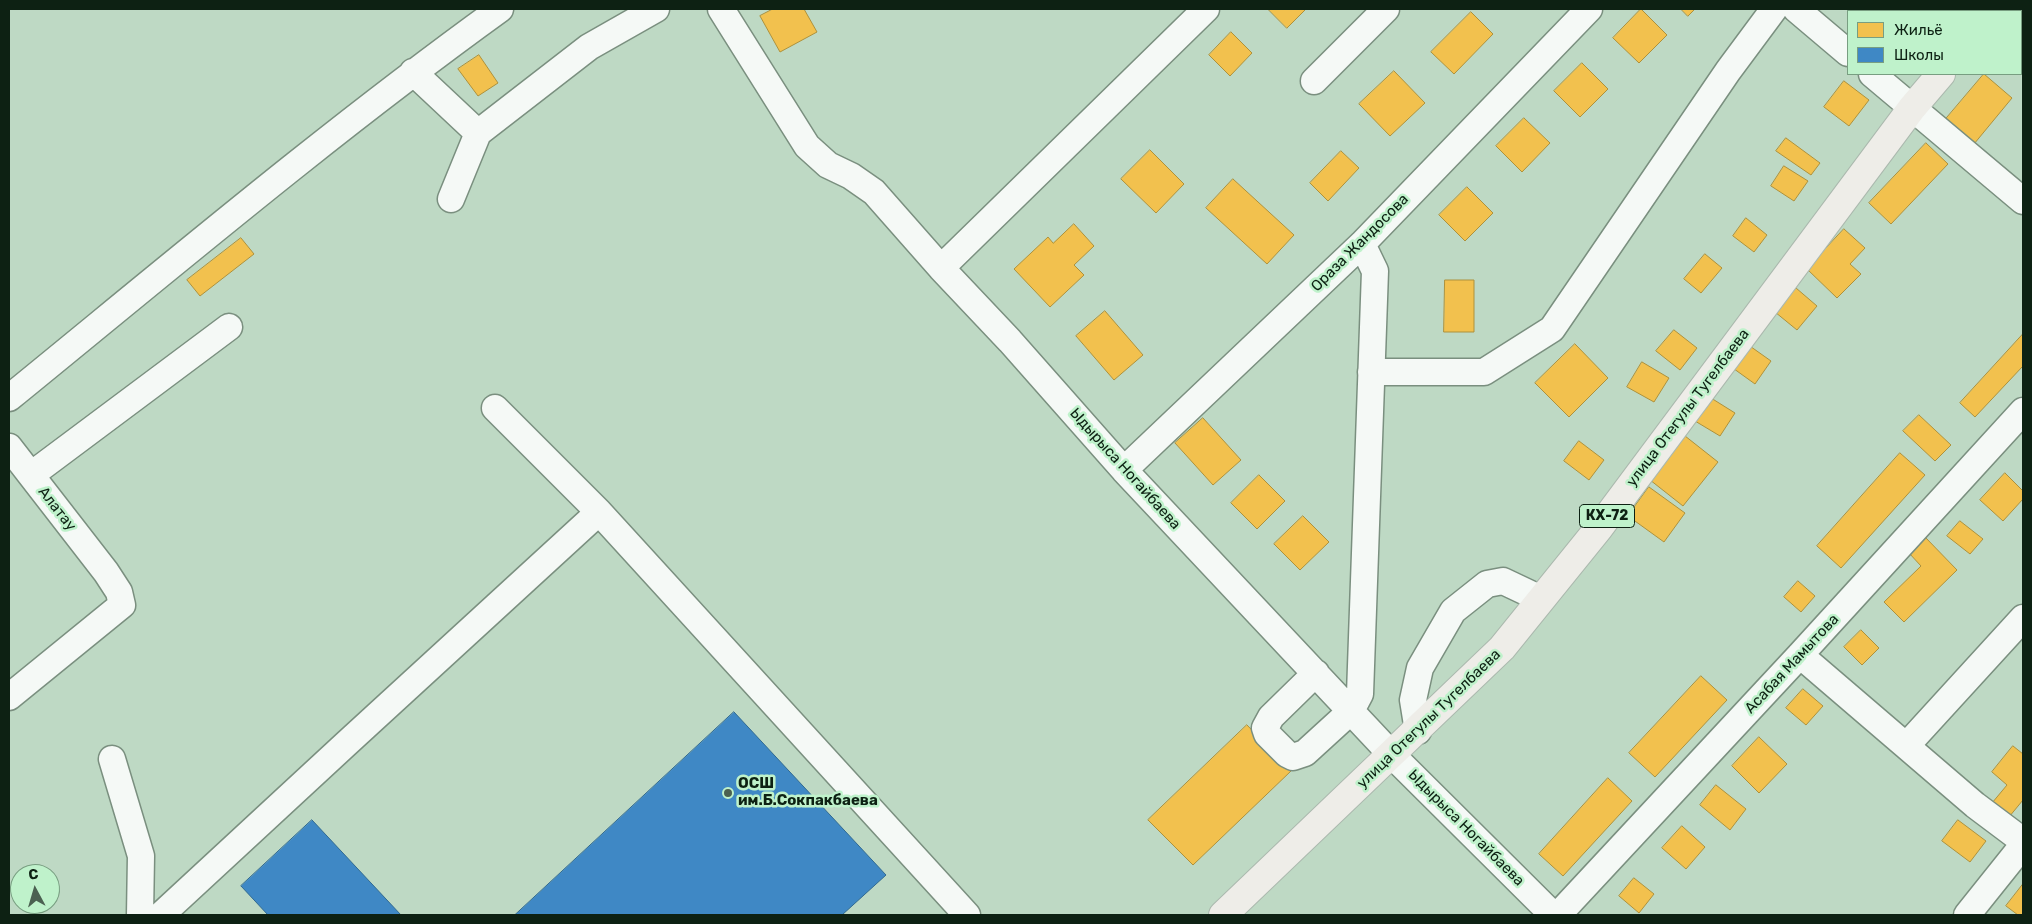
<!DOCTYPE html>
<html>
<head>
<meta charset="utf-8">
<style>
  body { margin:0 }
  #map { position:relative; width:2032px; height:924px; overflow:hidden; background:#bed9c4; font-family:Rubik,sans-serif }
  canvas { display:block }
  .frame { position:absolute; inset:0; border:10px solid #0d2113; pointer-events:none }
  .legend { position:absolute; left:1847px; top:10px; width:175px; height:65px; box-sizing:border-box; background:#bff2cb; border:1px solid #789e81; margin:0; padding:6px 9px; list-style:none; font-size:15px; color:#0d2113 }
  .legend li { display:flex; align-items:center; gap:10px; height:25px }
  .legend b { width:25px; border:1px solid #789e81 }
  .north { position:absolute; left:10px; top:864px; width:50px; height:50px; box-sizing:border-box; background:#bff2cb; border:1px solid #789e81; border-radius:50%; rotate:354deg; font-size:14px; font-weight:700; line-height:20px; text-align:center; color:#0d2113 }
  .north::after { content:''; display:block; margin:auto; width:18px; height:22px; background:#4b6151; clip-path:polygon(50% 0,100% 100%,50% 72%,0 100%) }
</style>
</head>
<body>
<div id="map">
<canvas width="2032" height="924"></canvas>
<div class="frame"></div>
<ul class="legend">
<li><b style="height:14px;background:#f2c14e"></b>Жильё</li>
<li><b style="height:14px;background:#3f88c5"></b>Школы</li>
</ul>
<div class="north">С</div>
</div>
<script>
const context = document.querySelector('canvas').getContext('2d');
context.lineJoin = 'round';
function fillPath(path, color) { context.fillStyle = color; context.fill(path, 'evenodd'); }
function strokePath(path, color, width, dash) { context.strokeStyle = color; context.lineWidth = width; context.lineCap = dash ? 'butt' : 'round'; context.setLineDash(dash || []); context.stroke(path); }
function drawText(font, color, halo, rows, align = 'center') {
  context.font = font + ' Rubik,sans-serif'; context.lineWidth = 5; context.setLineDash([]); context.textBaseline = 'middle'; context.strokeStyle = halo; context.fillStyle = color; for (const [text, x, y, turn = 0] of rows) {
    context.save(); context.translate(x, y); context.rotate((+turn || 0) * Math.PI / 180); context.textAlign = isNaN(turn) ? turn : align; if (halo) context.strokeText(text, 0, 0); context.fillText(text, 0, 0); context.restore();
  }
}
const homes = new Path2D(`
  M773 9H804L817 32 780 52 760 16Z
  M1268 9H1306L1287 28Z
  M1641 9 1667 35 1639 63 1613 38Z
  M1681 9H1695L1688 16Z
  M1908 9H1929L1927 11H1911Z
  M1471 12 1493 34 1454 74 1431 52Z
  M1231 32 1252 53 1230 76 1209 55Z
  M479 55 498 83 478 96 458 69Z
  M1582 63 1608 89 1580 117 1554 91Z
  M1394 71 1425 103 1390 136 1359 104Z
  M1984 74 2012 98 1974 144 1945 120Z
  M1844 81 1869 100 1849 126 1824 107Z
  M1524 118 1550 143 1522 172 1496 146Z
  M1786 138 1820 163 1811 175 1776 151Z
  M1926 143 1948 164 1891 224 1869 203Z
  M1150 150 1184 184 1156 213 1121 179Z
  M1341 151 1359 168 1328 201 1310 183Z
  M1784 166 1808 181 1794 201 1771 186Z
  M1233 179 1294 235 1267 264 1206 208Z
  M1467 187 1493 213 1465 241 1439 215Z
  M1746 218 1767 235 1754 252 1733 236Z
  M1074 224 1094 246 1074 265 1084 275 1050 307 1014 269 1048 237 1053 243Z
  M1844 229 1865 248 1850 264 1861 274 1837 298 1807 269Z
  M241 238 254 254 200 296 187 280Z
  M1705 254 1722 268 1701 293 1684 279Z
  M1445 280H1474V332H1444Z
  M1796 288 1817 306 1797 330 1775 312Z
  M1105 311 1143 355 1114 380 1076 336Z
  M1674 330 1697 348 1680 370 1656 351Z
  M2023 334V366L1975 417 1960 403Z
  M1575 344 1608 378 1569 417 1535 383Z
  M1747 344 1771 361 1755 384 1730 366Z
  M1642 362 1669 378 1654 402 1627 387Z
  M1711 398 1735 413 1720 436 1695 421Z
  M1919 415 1951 445 1935 461 1903 431Z
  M1203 418 1241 460 1213 485 1175 443Z
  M1680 432 1718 462 1683 506 1645 476Z
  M1579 441 1604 460 1589 480 1564 461Z
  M1900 453 1925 475 1841 568 1817 546Z
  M2005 473 2023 491V499L2003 521 1980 500Z
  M1259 475 1285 501 1257 529 1231 503Z
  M1649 487 1685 513 1664 542 1628 516Z
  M1303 516 1329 542 1300 570 1274 544Z
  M1960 521 1983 539 1970 554 1947 536Z
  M1925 537 1957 570 1904 622 1884 602 1921 566 1909 553Z
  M1798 581 1815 596 1801 612 1784 597Z
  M1861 630 1879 648 1862 665 1844 647Z
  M1701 676 1727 700 1655 777 1629 753Z
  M1803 689 1823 706 1806 725 1786 708Z
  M1247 725 1291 771 1193 865 1148 820Z
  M1759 737 1787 764 1759 793 1732 766Z
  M2013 746 2023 754V800L2009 817 1992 803 2007 785 1992 772Z
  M1608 778 1632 801 1563 876 1539 854Z
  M1716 785 1746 809 1730 830 1700 805Z
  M1958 820 1986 841 1970 862 1942 841Z
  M1682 826 1705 847 1686 869 1662 848Z
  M1634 878 1654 894 1639 913 1619 896Z
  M2023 884V915H2018L2006 906Z`);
fillPath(homes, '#f2c14e');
strokePath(homes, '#ad913c', 1);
const schools = new Path2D(`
  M734 712 886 875 842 915H515Z
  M312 820 401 915H268L241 886Z`);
fillPath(schools, '#3f88c5');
strokePath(schools, '#306990', 1);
const minor = new Path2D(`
  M721 9 807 146 828 165 851 176 874 192 941 268 1010 341 1124 470 1392 755 1553 915
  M1796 9 1848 53
  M413 72 478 133
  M1872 74 2023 201
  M1314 81 1386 9
  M451 199 478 133 589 47 656 9
  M941 268 1206 9
  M1371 372H1484L1552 329 1728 71 1774 9
  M9 398C171 266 331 131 500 9
  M495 408 599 512 967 915
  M9 447 106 572 119 592 122 605 9 697
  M1124 470 1362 244 1589 9
  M31 475 229 327
  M1800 655 1975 805 2023 841
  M1316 673 1271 717 1265 728 1267 734 1287 754 1293 757 1305 753 1351 711 1360 694 1375 271 1362 244
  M1418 731 1413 700 1420 668 1453 611 1487 584 1503 581 1541 599
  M1907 745 2023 618
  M112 759 141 856 140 915
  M161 915 347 743 599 512
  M1558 915 1800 655 2023 411
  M1967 915 2023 845`);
const major = new Path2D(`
  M1993 11 1995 9
  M1223 915 1502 648 1599 528 1912 108 1941 74`);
strokePath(minor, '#7a8f7f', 29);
strokePath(major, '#abb9ae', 30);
strokePath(minor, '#f5f9f6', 26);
strokePath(major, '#eeede8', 28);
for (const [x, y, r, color] of [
  [728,793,5,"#4b6151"]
]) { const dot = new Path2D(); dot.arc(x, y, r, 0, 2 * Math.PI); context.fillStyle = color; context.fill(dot); strokePath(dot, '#bff2cb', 2); }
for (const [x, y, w] of [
  [1607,516,55]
]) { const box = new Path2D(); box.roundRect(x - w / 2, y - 11.5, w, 23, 4); context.fillStyle = '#bff2cb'; context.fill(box); strokePath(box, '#0d2113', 1); }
drawText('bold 14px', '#0d2113', null, [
  ["КХ-72",1607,516]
]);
drawText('15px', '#0d2113', '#bff2cb', [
  ["Ораза Жандосова",1360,243,-45],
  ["улица Отегулы Тугелбаева",1688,408,-53],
  ["Ыдырыса Ногайбаева",1125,469,48],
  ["Алатау",57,509,52],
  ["Асабая Мамытова",1792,664,-47],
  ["улица Отегулы Тугелбаева",1429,719,-44],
  ["Ыдырыса Ногайбаева",1466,828,45]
]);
drawText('bold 15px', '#0d2113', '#bff2cb', [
  ["ОСШ",738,784],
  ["им.Б.Сокпакбаева",738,801]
], 'left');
</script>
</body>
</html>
